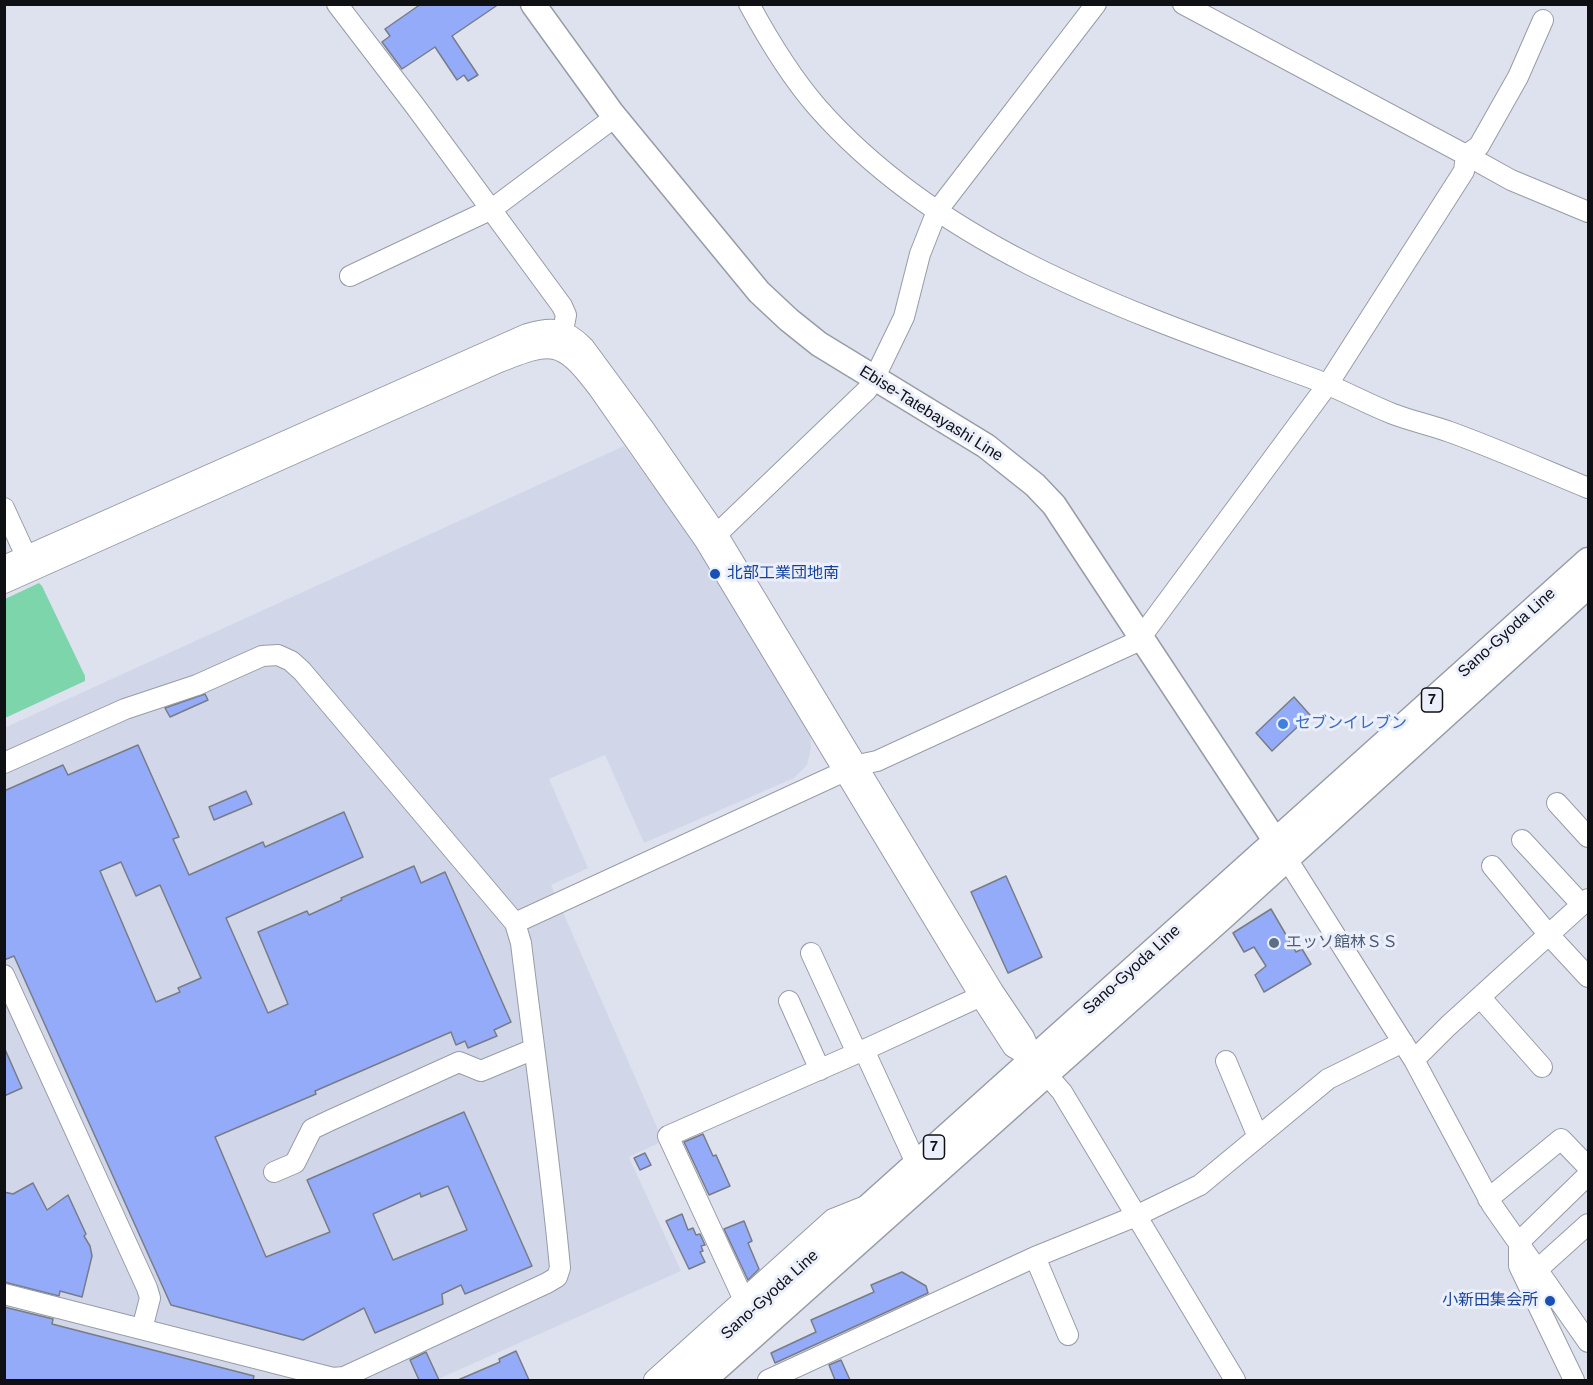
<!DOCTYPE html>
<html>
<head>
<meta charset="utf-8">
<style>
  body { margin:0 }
  #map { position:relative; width:1593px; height:1385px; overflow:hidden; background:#dee2ee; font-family:Helvetica,sans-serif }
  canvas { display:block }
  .frame { position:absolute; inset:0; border:6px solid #0f1014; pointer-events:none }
</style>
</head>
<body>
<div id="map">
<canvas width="1593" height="1385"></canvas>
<div class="frame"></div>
</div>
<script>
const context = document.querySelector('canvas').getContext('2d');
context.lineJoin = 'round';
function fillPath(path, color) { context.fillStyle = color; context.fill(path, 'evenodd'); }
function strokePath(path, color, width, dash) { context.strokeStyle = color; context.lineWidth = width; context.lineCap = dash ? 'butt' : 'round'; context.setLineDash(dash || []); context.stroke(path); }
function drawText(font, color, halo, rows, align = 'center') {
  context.font = font + ' Helvetica,"Noto Sans JP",sans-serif'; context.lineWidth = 6; context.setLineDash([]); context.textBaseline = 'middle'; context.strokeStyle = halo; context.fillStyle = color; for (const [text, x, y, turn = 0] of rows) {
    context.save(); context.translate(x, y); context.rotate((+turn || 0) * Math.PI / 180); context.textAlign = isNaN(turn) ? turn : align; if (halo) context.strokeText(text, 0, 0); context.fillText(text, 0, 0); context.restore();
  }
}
fillPath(new Path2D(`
  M624 446 694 541 810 730 811 748 807 765 794 778 644 843 605 755 549 779 588 868 551 885 663 1141 629 1157 681 1271 436 1380H5L4 728Z`), '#d1d7e9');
fillPath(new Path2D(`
  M39 583 42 586 85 676V681L5 718V599Z`), '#7dd5ac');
const building = new Path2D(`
  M421 4H499L452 36 478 75 468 81 464 75 457 80 435 47 402 69 382 42 390 36 385 29Z
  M205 694 208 700 170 717 165 708Z
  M1294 697 1310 715 1272 751 1256 733Z
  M138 745 179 837 173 839 189 875 263 842 265 847 344 812 363 857 226 918 268 1013 288 1004 258 932 307 911 309 915 342 900 341 898 414 866 421 883 445 872 511 1022 494 1030 497 1036 468 1048 465 1041 456 1045 451 1032 315 1091 316 1094 215 1137 266 1257 330 1232 307 1180 464 1112 532 1266 465 1294 461 1285 442 1294 443 1304 375 1333 364 1308 303 1340 171 1305 14 956 4 960V791L63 765 68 775ZM121 862 136 896 160 885 201 978 178 988 180 992 156 1002 100 871ZM448 1186 467 1230 393 1260 373 1214 420 1193 421 1197Z
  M246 791 252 804 214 820 209 807Z
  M1006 876 1042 957 1008 973 971 892Z
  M1271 909 1296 952 1302 949 1311 964 1264 992 1255 975 1266 966 1254 947 1244 952 1233 933Z
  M4 1047 22 1088 4 1096Z
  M703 1134 713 1156 716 1155 730 1186 709 1195 684 1142Z
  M645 1153 651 1165 640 1170 634 1158Z
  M33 1183 47 1210 68 1195 86 1234 84 1236 90 1246 92 1256 82 1297 60 1291 59 1296 4 1282V1192L13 1194Z
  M682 1214 688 1230 693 1228 696 1235 700 1234 705 1245 701 1246 703 1251 700 1252 705 1262 689 1269 666 1221Z
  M744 1221 752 1241 748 1243 759 1269 748 1280 724 1229Z
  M902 1272 926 1286 928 1293 775 1363 771 1353 816 1332 811 1320 874 1292 871 1285Z
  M4 1307 53 1319 52 1324 254 1376 253 1380H4Z
  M516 1351 529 1380H458L500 1362 499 1359Z
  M426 1352 439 1380H419L410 1360Z
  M841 1360 850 1380H835L829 1365Z`);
fillPath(building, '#94abf9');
strokePath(building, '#787c86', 1.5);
const minor = new Path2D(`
  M337 4 415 106 562 306 566 315 563 331
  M749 4C769 41 790 76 818 108 945 252 1136 314 1311 378 1339 388 1365 403 1393 414 1411 421 1431 425 1450 432 1497 449 1542 469 1588 488
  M1183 4 1466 155 1511 180 1588 212
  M350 276 492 209 615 117
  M4 508 32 569
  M706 541 717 534 867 390 874 379 904 317 920 254 937 211 1096 4
  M4 566 527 334C553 326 565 328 584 347L645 430 717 534 993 991 1024 1037 1033 1059
  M4 583 497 363C552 341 561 339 598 388L705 541 980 996 1013 1047 1033 1059 1062 1092 1235 1380
  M4 763 125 709 197 685 262 656 278 655 291 661 302 671 515 923 521 943C534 1051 550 1159 560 1268L557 1277 547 1283 344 1377 333 1378 4 1294
  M1557 803 1588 837
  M1522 840 1582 905
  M1287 859 1414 1060 1492 1205 1588 1342
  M1492 866 1549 935 1588 977
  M515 923 845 771 858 765 877 761 1132 644 1141 637 1328 384 1464 171 1466 155 1479 146 1518 77 1543 20
  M811 953 857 1053
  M4 975 147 1288 150 1298 142 1329
  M1480 997 1542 1067
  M789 1001 820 1070
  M864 1050 916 1163
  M1414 1060 1448 1026 1588 899
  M1226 1061 1258 1137
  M274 1172 295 1163 312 1129 331 1120 459 1062 481 1071 534 1049
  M1488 1199 1561 1139 1588 1167
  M1035 1257 1068 1335
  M1538 1269 1588 1224
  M743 1298 668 1136 864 1050 992 991
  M654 1380 833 1219 863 1207
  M768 1380 1035 1257 1136 1216 1200 1185 1328 1079 1403 1042
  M1574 1380 1519 1266V1242L1588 1175`);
const major = new Path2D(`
  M533 4 611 112 759 292 789 320 819 344 986 446 1035 485 1054 505 1284 854
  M675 1380 1588 560
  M704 1380 1223 917 1588 586`);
strokePath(minor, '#989ca7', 22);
strokePath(major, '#989ca7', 27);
strokePath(minor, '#fff', 20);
strokePath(major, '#fff', 24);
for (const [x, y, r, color] of [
  [715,574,6,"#1a4fb4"],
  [1283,724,6,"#3f7fe0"],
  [1274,943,6,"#5c6f8a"],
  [1550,1301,6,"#1a4fb4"]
]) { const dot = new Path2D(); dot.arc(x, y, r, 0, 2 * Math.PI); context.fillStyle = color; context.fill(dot); strokePath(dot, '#ebeffb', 2); }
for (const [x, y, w] of [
  [1432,700,21],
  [934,1147,21]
]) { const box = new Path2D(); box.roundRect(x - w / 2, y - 12, w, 24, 4.5); context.fillStyle = '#ebeffb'; context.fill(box); strokePath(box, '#0f1014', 1.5); }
drawText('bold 15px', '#0f1014', null, [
  ["7",1432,700],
  ["7",934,1147]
]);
drawText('16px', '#0f1014', '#ebeffb', [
  ["Ebise-Tatebayashi Line",931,414,32],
  ["Sano-Gyoda Line",1507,633,-42],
  ["Sano-Gyoda Line",1132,970,-42],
  ["Sano-Gyoda Line",770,1295,-42]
]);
drawText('16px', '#164399', '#ebeffb', [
  ["北部工業団地南",727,574],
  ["小新田集会所",1538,1301,"right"]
], 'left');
drawText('16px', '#366cbe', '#ebeffb', [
  ["セブンイレブン",1295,724]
], 'left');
drawText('16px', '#4e5e75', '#ebeffb', [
  ["エッソ館林ＳＳ",1286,943]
], 'left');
</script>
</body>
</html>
